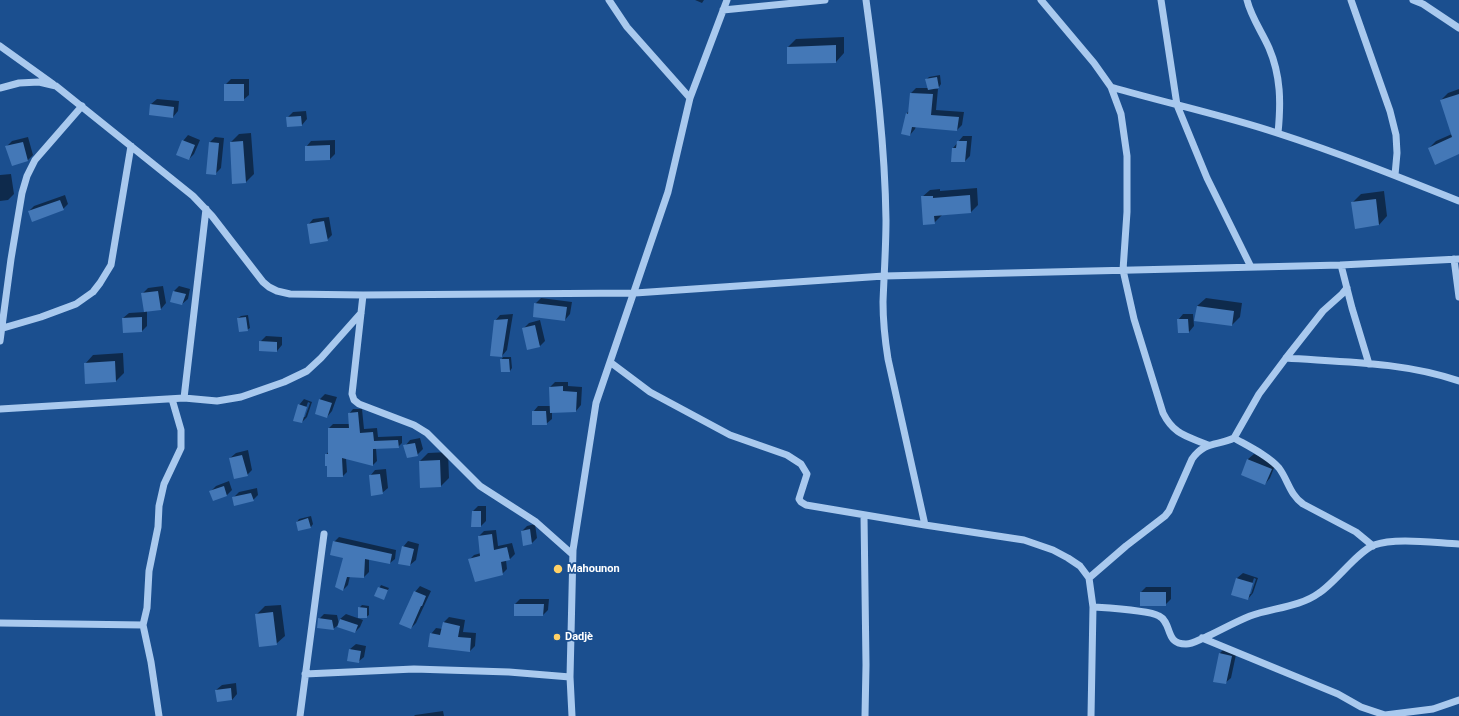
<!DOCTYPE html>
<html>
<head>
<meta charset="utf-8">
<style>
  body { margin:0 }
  canvas { display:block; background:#1b4f8f }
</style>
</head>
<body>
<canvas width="1459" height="716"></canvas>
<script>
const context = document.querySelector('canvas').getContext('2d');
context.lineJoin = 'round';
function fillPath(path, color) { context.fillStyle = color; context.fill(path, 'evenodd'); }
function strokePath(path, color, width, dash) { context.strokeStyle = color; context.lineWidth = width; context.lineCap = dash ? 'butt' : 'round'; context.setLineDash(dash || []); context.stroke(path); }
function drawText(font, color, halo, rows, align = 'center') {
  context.font = font + ' Roboto,sans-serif'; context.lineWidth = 3.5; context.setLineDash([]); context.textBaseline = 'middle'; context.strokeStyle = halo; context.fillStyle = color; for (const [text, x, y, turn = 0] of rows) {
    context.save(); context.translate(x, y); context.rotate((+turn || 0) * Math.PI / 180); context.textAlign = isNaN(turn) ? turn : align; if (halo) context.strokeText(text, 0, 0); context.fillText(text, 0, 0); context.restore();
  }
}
fillPath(new Path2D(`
  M695 0H704L702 3Z
  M844 37V53L836 62 788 47 796 39Z
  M940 75 941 84 939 87 933 88 938 89 936 110 964 112 962 125 957 130 916 126 915 129 910 135 906 114 909 111 911 93 916 88H928L927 79 929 77Z
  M231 79H249V95L243 100 225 85Z
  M1459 89V153L1429 148 1436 141 1452 134 1441 100 1448 93Z
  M157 99 179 101 178 111 173 117 151 104Z
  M306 111 307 119 302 125 287 118 293 112Z
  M251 133 254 174 246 182 231 142 239 134Z
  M188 135 200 140 194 154 189 159 183 141Z
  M963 136H972L970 156 965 161H952L953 148Z
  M28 137 33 155 27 161 6 147 12 141Z
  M215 137 224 138 221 168 215 174 210 142Z
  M335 140V154L330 159 306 147 311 141Z
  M11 174 14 194 8 200 0 201V175Z
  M977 188 978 205 971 212 942 215 934 223 922 197 930 190 940 189V191Z
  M1384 191 1387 216 1379 225 1353 202 1361 194Z
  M65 195 68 204 63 209 29 211 34 206Z
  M329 217 332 235 327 240 308 225 313 219Z
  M163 286 166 303 161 309 147 311V326L142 331 123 318 129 313 145 312 142 294 148 288Z
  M179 286 190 289 188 299 182 304 174 291Z
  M541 298 572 302 570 314 565 320 535 304Z
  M1206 298 1242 303 1240 317 1232 325 1197 306Z
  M513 314 507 350 502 356 495 321 500 315Z
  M1183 314H1193L1194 326 1189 332 1178 320Z
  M248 315 250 328 247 330 238 318 241 316Z
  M540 320 545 341 540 346 524 328 529 323Z
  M266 336 282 337V345L277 351 260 342Z
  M123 353 124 373 116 381 85 364 93 355Z
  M503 357H511L512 368 510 371 501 360Z
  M555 382H568V386L582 387 581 405 576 411 552 412V419L546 424 533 412 538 406H550V387Z
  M325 394 337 397 332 411 327 417 316 413 320 399Z
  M304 399 312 402 307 417 302 422 299 405ZM308 402 310 403 305 417H303Z
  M353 409H362L364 429 377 428 378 437 402 436V443L398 447 376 448 377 461 373 465 346 458 347 472 343 476 328 465 326 455 329 451V428L333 424H349V414Z
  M420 438 423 449 417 455 405 446 410 440Z
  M248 450 252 470 247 475 230 458 236 453Z
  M448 452 449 478 441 486 420 461 428 453Z
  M1254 454 1276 463 1270 478 1265 484 1242 474 1248 459Z
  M386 469 388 488 382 493 370 476 375 470Z
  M229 481 232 490 227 495 213 500 210 492 216 486Z
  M257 488 258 495 253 500 233 498 239 492Z
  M478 506H486V521L481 526 473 511Z
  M311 516 313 524 311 527 299 530 297 522 299 519Z
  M535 524 537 538 532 543 522 531 527 526Z
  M496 530 498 546 512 543 515 554 510 559 506 560 507 569 502 574 469 560 474 555 481 553 479 536 484 531Z
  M339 537 396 550 395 559 390 563 369 559V572L364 577 350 576 348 585 343 590 344 557 334 542Z
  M408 541 419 544 416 560 410 565 403 547Z
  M1243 573 1258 578 1253 593 1248 599 1237 578ZM1254 578 1256 579 1251 594H1249Z
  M381 585 389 588 383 599 375 596Z
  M420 586 431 591 416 623 411 628 415 592Z
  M1146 587H1171V599L1165 605 1141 592Z
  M520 599H549L548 610 543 615 515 604Z
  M281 605 285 636 276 644 256 615 265 606Z
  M362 605 369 606V615L366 617 359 608Z
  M324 614 337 615 339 624 340 619 346 614 363 620 360 627 355 632 337 626 333 629 319 619Z
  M449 617 465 620 463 632 476 633 475 646 470 651 431 634 436 628 443 629 444 622Z
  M356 644 366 646 364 657 358 662 350 649Z
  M1225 648 1237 650 1231 678 1225 683 1220 653Z
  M236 683 237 694 232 700 216 690 222 685Z
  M443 711 444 716H414L415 715Z`), '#0007');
fillPath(new Path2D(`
  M836 45V63L787 64V47Z
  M937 77 939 88 928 90 925 79Z
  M224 84H244V101H224Z
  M910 93 933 94 931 115 959 117 957 131 912 127 910 136 901 134 906 113 908 114Z
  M1459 94V154L1435 165 1428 148 1452 137 1440 100Z
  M150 104 174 107 173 118 149 115Z
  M301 116 302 126 287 127 286 117Z
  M182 140 195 145 189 160 176 155Z
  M243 141 246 183 232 184 230 142Z
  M957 141H967L965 162H951L952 148H956Z
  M23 142 28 161 12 166 5 146Z
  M209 142 219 143 216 175 206 174Z
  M330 145V160L305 161V146Z
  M970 195 971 213 934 216 935 224 923 225 921 196H933V198Z
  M1376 199 1379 225 1355 229 1351 202Z
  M60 200 64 210 32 222 28 211Z
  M324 221 328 241 310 244 307 224Z
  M158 291 161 310 144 312 141 293Z
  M173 291 186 294 182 305 170 302Z
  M534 303 567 307 565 321 533 317Z
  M1197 306 1234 311 1232 326 1194 321Z
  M142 317V332L123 333 122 318Z
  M246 317 248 331 239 332 237 318Z
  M508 319 502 357 490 356 494 320Z
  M1177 319H1188L1189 333H1178Z
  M535 325 540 347 527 350 522 328Z
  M259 341 277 342V352L259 351Z
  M500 359H509L510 372H501Z
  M115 361 116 382 85 384 84 363Z
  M563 386V391L577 392 576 412 550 413 549 387Z
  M319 399 332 403 327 418 315 414Z
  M298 404 307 407 302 423 293 421Z
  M532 411H546L547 425H532Z
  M358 412 360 433 373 432 374 441 398 440 399 448 373 449V466L342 458 343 477H327V466H325V454H328V428H349L348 413Z
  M415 443 418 456 407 458 403 445Z
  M242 455 248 476 234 479 229 458Z
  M1247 459 1272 469 1265 485 1241 475Z
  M440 460 441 487 420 488 419 461Z
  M380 474 383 494 371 496 369 475Z
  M224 486 227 496 213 501 209 491Z
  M251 493 254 501 234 506 232 497Z
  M472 511H481V527H471Z
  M308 518 311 528 298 531 296 522Z
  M530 529 532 544 523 546 521 531Z
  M492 534 494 550 507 547 510 560 501 562 503 575 475 582 468 559 480 556 478 536Z
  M333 541 392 554 390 564 365 559 364 578 347 577 343 591 335 587 343 558 330 555Z
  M402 546 414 549 410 566 398 564Z
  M1236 578 1253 583 1248 600 1231 595Z
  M378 587 388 590 384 600 374 596Z
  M414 591 426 596 422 606H421L411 629 399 624Z
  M1140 592H1166V606H1140Z
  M514 604H544L543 616H514Z
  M358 607 367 608V618H358Z
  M273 612 277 645 259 647 255 614Z
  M318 618 332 620 334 630 317 628Z
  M340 619 358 625 355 633 337 627Z
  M443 622 460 626 458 637 471 638 470 652 428 647 430 633 440 635Z
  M349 649 361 651 359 663 347 661Z
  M1219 653 1232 656 1226 684 1213 682Z
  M231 688 232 700 217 702 215 690Z`), '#4478b7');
strokePath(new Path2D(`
  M609 0 627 27 690 98
  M866 0C876 73 885 146 886 220 886 247 884 275 883 302 883 321 885 340 888 359L925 525
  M1041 0 1094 63 1111 87 1121 114 1127 156V212L1123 270 1134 319 1163 413C1174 435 1187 436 1208 445
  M1161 0 1177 105 1207 178 1251 267
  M1247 0C1251 17 1262 32 1269 48 1281 76 1281 103 1278 133
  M1351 0 1390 111 1396 135 1397 153 1395 175
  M1413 0 1423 4 1459 28
  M723 10 825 0
  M0 46 53 84
  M1111 87C1166 103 1223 115 1277 133 1339 153 1399 177 1459 201
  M0 88 19 83 39 82 56 86 193 196 212 216 263 282 269 287 277 291 290 294 363 295 635 293 884 276 1341 265 1459 259
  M1454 259 1459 297
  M1341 265 1352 308 1369 364
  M363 295 352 394 354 400 359 404 414 425 427 433 480 486 536 522 572 554
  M0 329 41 317 76 304 93 292 100 283 111 265 131 146
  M0 341 11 259 22 193 27 176 35 160 82 106
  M1286 358C1343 362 1404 362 1459 381
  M610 362 650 392 730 435 787 455 801 464 807 474 799 499 801 502 806 505 925 525 1024 540 1053 550 1068 558 1080 566 1089 578 1093 607 1091 716
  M184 398 206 209
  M0 409 184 398 217 401 241 397 284 382 307 371 321 358 361 313
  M1234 438C1248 446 1269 456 1279 468 1288 480 1290 495 1303 504L1356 532 1373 546
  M864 515 866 665 865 716
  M1089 578 1126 546 1165 516 1169 511 1192 459C1205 441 1217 446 1234 438L1259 394 1286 358 1323 311 1342 294 1347 288
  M1093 607C1108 608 1148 610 1159 616 1173 623 1164 644 1186 644 1193 644 1200 639 1206 637 1221 630 1235 622 1250 616 1272 608 1300 607 1319 593 1336 582 1357 552 1374 545 1395 537 1436 543 1459 544
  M0 623 143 625
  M1202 638 1338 694 1361 707 1385 715 1433 709 1459 700
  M305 674 414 669 509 672 570 677
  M159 716 151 662 143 625 147 608 149 571 158 527 159 506 164 484 181 448V430L172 399
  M300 716 324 534
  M572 716 570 677 573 550 596 403 668 192 690 98 727 0`), '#a9c9ee', 7);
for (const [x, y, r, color] of [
  [558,569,5,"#ffd166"],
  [557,637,4,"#ffd166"]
]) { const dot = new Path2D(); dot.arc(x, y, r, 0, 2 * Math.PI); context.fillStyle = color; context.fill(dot); strokePath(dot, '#1b4f8f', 1.5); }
drawText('bold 11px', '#fff', '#1b4f8f', [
  ["Mahounon",567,569],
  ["Dadjè",565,637]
], 'left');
</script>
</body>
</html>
